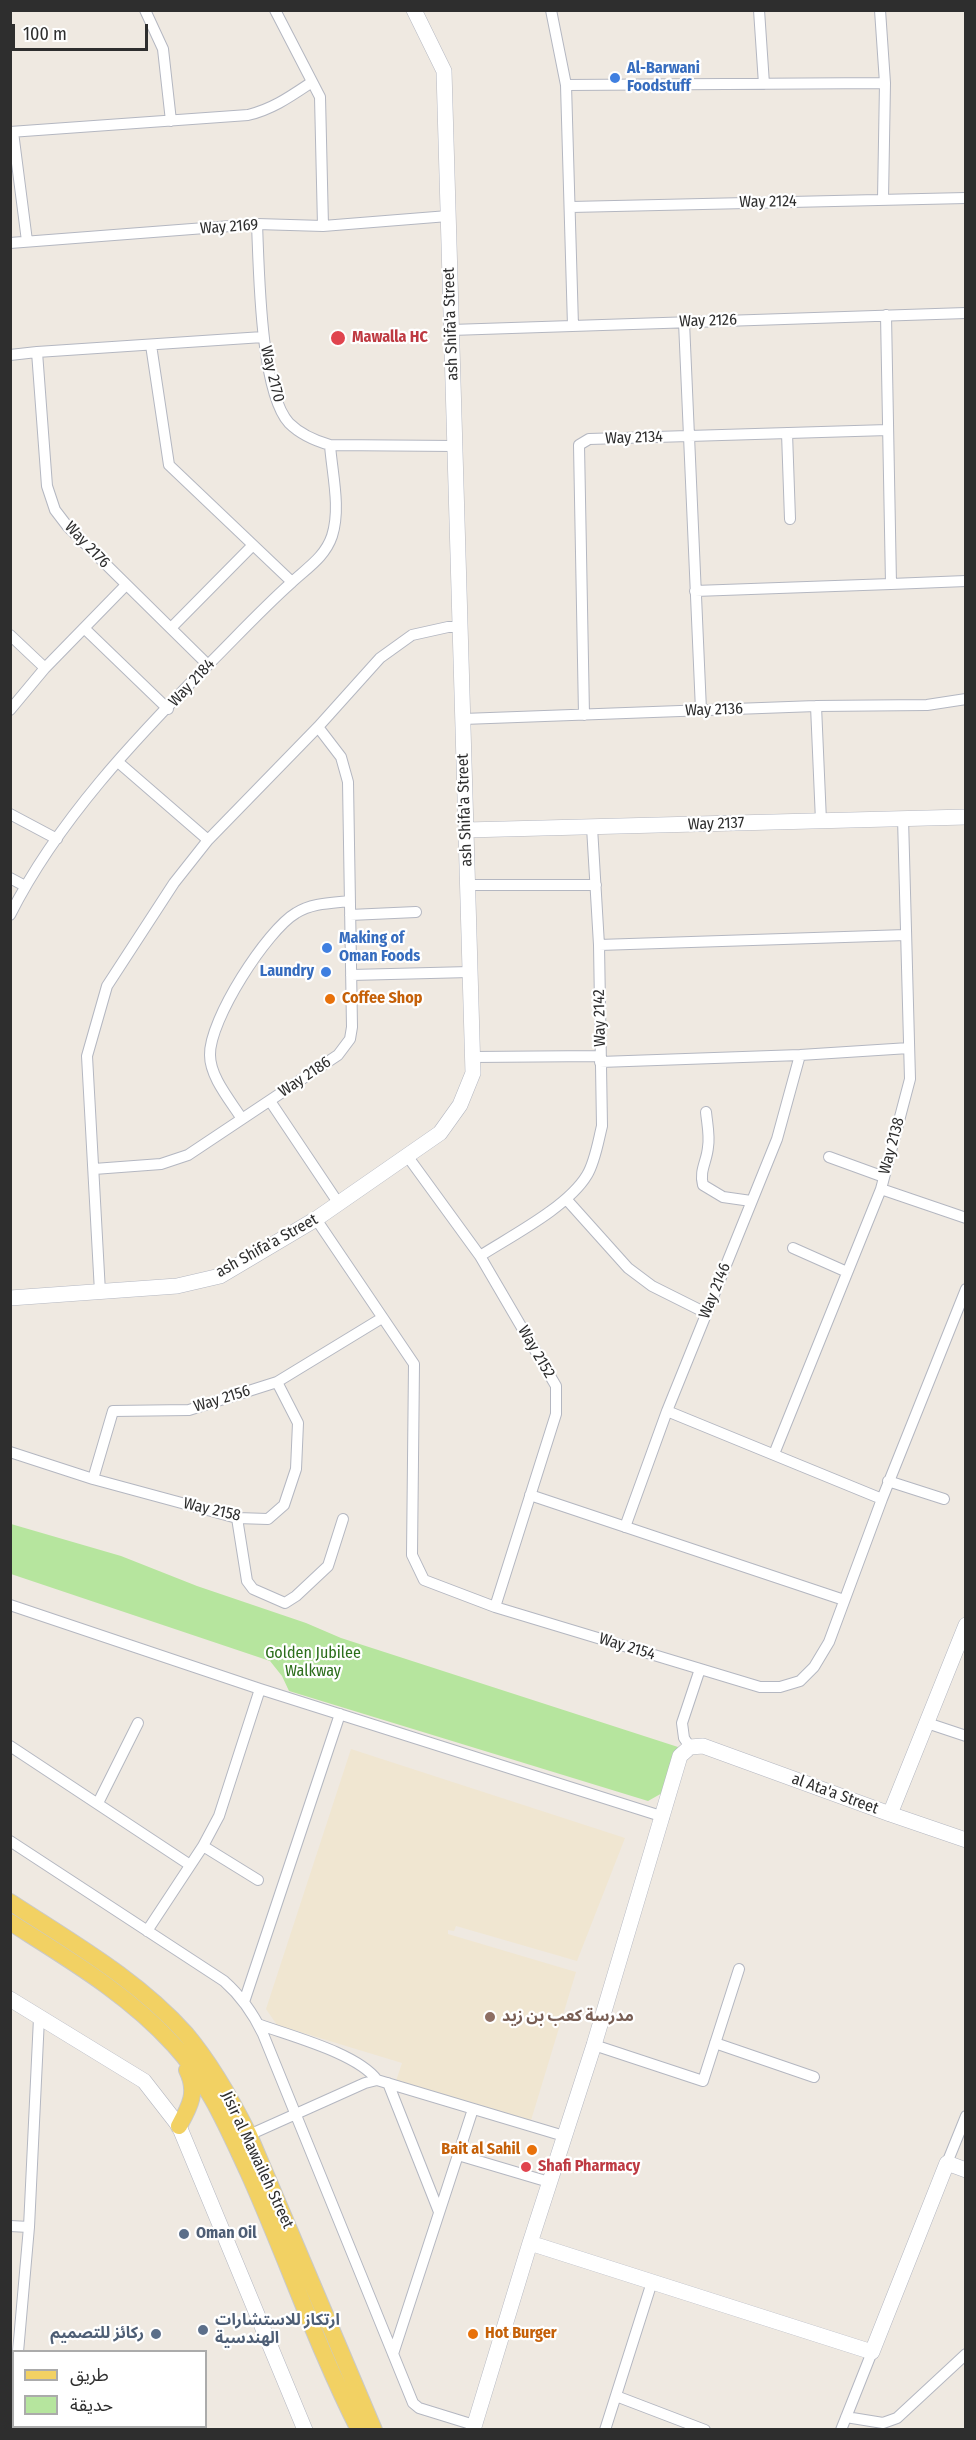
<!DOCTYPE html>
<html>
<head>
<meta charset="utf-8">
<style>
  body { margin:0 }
  #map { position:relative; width:976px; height:2440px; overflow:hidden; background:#efe9e1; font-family:"Fira Sans Condensed","Noto Sans Arabic",sans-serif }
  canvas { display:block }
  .frame { position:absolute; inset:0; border:12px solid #2e2e2e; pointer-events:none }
  .legend { position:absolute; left:12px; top:2350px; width:195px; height:78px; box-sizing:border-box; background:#fff; border:2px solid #ababab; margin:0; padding:8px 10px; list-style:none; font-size:18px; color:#2e2e2e }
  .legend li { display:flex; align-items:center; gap:12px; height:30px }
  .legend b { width:30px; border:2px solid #ababab }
  .scale { position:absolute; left:12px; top:24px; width:136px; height:27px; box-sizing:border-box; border:3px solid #2e2e2e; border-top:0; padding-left:8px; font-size:18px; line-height:21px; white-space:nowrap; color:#2e2e2e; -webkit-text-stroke:4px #fff; paint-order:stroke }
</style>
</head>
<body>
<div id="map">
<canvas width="976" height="2440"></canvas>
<div class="frame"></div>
<ul class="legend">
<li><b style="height:8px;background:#f2d163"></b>طريق</li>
<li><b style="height:16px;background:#b6e59e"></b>حديقة</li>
</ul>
<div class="scale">100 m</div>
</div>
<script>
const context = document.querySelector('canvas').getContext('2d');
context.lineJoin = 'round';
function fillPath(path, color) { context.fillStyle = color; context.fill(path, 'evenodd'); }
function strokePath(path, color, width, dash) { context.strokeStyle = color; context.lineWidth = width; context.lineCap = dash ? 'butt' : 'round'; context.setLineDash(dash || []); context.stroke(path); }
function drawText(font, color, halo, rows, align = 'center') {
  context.font = font + ' "Fira Sans Condensed","Noto Sans Arabic",sans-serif'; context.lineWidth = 4.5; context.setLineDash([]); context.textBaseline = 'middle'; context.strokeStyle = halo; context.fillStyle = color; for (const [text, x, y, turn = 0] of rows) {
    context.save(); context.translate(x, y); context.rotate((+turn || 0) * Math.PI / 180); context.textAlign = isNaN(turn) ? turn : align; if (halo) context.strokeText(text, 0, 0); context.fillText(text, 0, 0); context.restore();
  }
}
fillPath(new Path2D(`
  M351 1749 625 1838 577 1961 456 1926 454 1931 448 1930V1934L576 1972 529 2127 396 2081 402 2063 277 2025 266 2009Z`), '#f0e6d1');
fillPath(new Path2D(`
  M11 1524 121 1556 197 1586 306 1623 341 1638 678 1747 664 1792 648 1801 289 1691 282 1676 270 1661 11 1574Z`), '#b6e59e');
const street = new Path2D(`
  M145 10 163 49 171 121
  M275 10 320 97 323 226
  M551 10 566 85 573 326
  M759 10 764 84
  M880 10 885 83 883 199
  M566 85 885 83
  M10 132 248 115C273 109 291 96 312 82
  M13 132 27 241
  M571 207 966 198
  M257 224C259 269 260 391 289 423 300 434 316 441 330 445L455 446
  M10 243 257 224 323 226 448 216
  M886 315 891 584 966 581
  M684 322 701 710
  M451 330 966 313
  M151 345 169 465 292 582
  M37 352 47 486 55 510 68 527 208 665
  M10 355 37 352 263 337
  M787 433 790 519
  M695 591 891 584
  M84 628 168 709
  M171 628 253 545
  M10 635 45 668
  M816 706 821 821
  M10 710 45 668 126 585
  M584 715 579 445 589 439 888 430
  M463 719 816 706 927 705 966 699
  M118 762 208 840
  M10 814 57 839
  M10 878 25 886
  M467 885H596
  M10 915C58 820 136 738 210 663 237 636 263 608 291 583 307 568 325 557 332 536 341 508 332 473 330 445
  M350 915 416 912
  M599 945 906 935
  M351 975 470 972
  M473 1057 600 1056
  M600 1062 800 1055 909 1048
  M270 1101 339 1204
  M706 1112C707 1123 710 1136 708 1147 707 1161 699 1171 703 1185L723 1197 751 1201
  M242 1119C230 1100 210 1077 210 1055 209 1020 267 930 296 913 312 903 331 903 349 901
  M408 1157 480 1256 556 1386V1414L495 1607
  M829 1157 884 1177
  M94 1169 161 1164 188 1155 338 1055 350 1039 352 1027 348 782 341 757 318 727
  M881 1189 966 1218
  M567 1200 628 1268 652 1286 706 1313
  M316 1219 414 1364 412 1555 424 1580 495 1607 760 1687H780L800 1681 814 1667 829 1642 882 1499 966 1289
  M793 1248 847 1272
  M480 1256C511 1236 568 1207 587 1175 595 1162 598 1142 602 1126L599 945 592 827
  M100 1292 87 1056 107 986 174 883 208 840 318 727 380 658 412 635 448 627H460
  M667 1411 882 1499
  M10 1452 93 1479 237 1518 268 1519 284 1505 296 1469 298 1423 277 1382
  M774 1454 881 1189 910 1079 903 818
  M93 1479 113 1411 189 1410 277 1382 382 1318
  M888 1481 944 1499
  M530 1495 844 1600
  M237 1518 247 1581 253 1589 285 1603 296 1596 328 1566 343 1519
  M625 1527 667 1411 777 1139 800 1055
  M10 1605 260 1689 664 1817
  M927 1723 966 1736
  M10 1746 190 1865
  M690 1747 684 1738 682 1723 700 1669
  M98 1803 138 1723
  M10 1841 224 1981C241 1996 253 2013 263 2034L413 2403 419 2408 474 2425
  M203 1846 258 1880
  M147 1931 203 1846 219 1816 260 1689
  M244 2002 340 1714
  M258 2024C290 2036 357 2053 377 2080
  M715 2043 814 2077
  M594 2045 703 2081 739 1969
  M388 2083 439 2212
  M249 2135 365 2083 377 2080 564 2136
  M458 2155 549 2182
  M947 2163 966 2116
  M10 2226 29 2227
  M18 2352 29 2227 39 2018
  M393 2354 473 2109
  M616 2396 705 2430
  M846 2417 883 2423 897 2418 966 2354
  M12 2430 14 2410
  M605 2430 652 2282
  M841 2430 872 2352`);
const secondary = new Path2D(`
  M466 830 966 817
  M10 1298 177 1286 220 1276 316 1219 440 1133 460 1105 473 1073 444 71 414 10
  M890 1814 966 1840
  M10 1999 144 2081 179 2126 305 2430
  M530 2243 872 2352 947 2163 966 2170
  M473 2430 530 2243 594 2045 680 1756 690 1747 703 1746 890 1814 966 1625`);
const primary = new Path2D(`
  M10 1902C71 1942 137 1979 186 2034 212 2065 231 2099 249 2135L374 2430
  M10 1922C68 1959 128 1994 174 2045 209 2083 228 2129 249 2174 287 2259 317 2347 359 2430
  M179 2126C190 2106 198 2092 187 2070`);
strokePath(street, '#b4b7c1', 12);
strokePath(secondary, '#b4b7c1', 16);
strokePath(primary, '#c9c9c9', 18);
strokePath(street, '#fff', 10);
strokePath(secondary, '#fff', 15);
strokePath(primary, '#f2d163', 16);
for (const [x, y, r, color] of [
  [615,78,6,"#3f7fe0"],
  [338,338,8,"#e0444e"],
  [327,948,6,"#3f7fe0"],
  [326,972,6,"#3f7fe0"],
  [330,999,6,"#e8710a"],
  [490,2017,6,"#8d6e63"],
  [532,2150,6,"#e8710a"],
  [526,2167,6,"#e0444e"],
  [184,2234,6,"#5c6f8a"],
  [203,2330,6,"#5c6f8a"],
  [156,2334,6,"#5c6f8a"],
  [473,2334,6,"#e8710a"]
]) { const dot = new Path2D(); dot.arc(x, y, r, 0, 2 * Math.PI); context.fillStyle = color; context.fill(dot); strokePath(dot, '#fff', 2); }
drawText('bold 16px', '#366cbe', '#fff', [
  ["Al-Barwani",627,69],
  ["Foodstuff",627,87],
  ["Making of",339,939],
  ["Oman Foods",339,957],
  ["Laundry",314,972,"right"]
], 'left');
drawText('16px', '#2e2e2e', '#fff', [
  ["Way 2124",768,202,-1],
  ["Way 2169",229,227,-4],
  ["Way 2126",708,321,-2],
  ["ash Shifa'a Street",451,324,-92],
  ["Way 2170",272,374,76],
  ["Way 2134",634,438,-2],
  ["Way 2176",87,545,46],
  ["Way 2184",192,683,-47],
  ["Way 2136",714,710,-2],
  ["ash Shifa'a Street",465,810,-92],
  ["Way 2137",716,824,-2],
  ["Way 2142",600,1018,-91],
  ["Way 2186",305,1077,-34],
  ["Way 2138",892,1146,-75],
  ["ash Shifa'a Street",267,1246,-29],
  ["Way 2146",715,1291,-68],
  ["Way 2152",536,1352,60],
  ["Way 2156",222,1399,-17],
  ["Way 2158",212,1510,13],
  ["Way 2154",627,1647,17],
  ["al Ata'a Street",835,1794,20],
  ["Jisir al Mawaileh Street",257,2160,65]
]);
drawText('bold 16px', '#be3a42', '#fff', [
  ["Mawalla HC",352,338],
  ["Shafi Pharmacy",538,2167]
], 'left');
drawText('bold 16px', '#c56008', '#fff', [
  ["Coffee Shop",342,999],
  ["Bait al Sahil",520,2150,"right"],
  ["Hot Burger",485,2334]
], 'left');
drawText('16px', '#2c6e1b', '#fff', [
  ["Golden Jubilee",313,1654],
  ["Walkway",313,1672]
]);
drawText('bold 16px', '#785e54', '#fff', [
  ["مدرسة كعب بن زيد",502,2017]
], 'left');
drawText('bold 16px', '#4e5e75', '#fff', [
  ["Oman Oil",196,2234],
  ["ارتكاز للاستشارات",215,2321],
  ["الهندسية",215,2339],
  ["ركائز للتصميم",144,2334,"right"]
], 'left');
</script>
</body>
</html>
